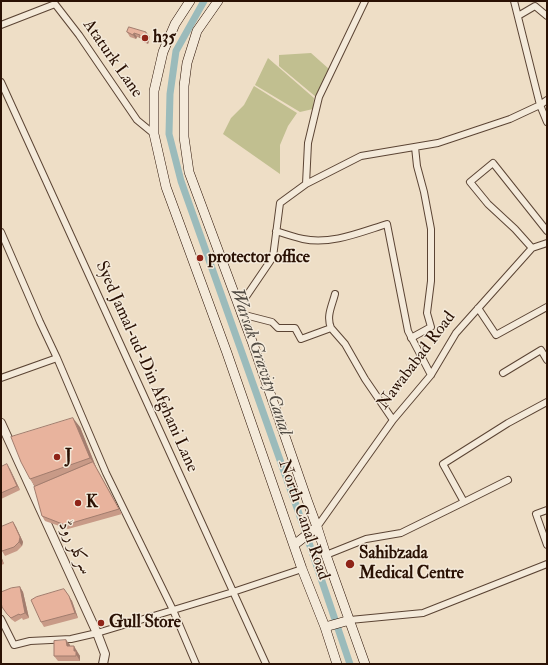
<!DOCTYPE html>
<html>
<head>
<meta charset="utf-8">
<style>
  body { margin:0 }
  #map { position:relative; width:548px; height:665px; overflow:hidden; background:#eedec6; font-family:"IM FELL Double Pica",serif }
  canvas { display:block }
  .frame { position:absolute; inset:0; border:2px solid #2a1104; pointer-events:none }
</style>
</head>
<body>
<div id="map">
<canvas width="548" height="665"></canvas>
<div class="frame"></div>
</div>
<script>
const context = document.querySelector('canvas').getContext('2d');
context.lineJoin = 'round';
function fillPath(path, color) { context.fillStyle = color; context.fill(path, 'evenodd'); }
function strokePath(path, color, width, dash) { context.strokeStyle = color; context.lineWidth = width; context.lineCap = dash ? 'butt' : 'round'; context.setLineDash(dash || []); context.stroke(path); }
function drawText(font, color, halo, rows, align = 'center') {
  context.font = font + ' "IM FELL Double Pica",Amiri,serif'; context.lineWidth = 3; context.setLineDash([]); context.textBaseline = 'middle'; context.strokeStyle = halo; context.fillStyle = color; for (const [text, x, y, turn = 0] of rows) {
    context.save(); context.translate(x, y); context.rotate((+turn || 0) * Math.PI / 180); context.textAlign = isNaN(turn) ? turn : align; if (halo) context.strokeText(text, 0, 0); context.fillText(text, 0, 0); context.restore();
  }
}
fillPath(new Path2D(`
  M311 53 329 69 316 97 279 66V55Z
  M268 58 314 98 313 109 300 112 255 85Z
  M254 86 297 113 288 126 280 145V174L223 134 231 118 244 105Z`), '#c1bf90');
strokePath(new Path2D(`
  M204 1 176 51 170 94 169 134 181 181 302 522 350 664`), '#9bbbbb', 7);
const minor = new Path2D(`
  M365 1 319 97 308 143 306 184 361 156 438 143 510 119 540 105 547 122
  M514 1 540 105 547 100
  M518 16 535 6 547 16
  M1 25 55 4 79 35 137 120 154 134
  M1 82 266 664
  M276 231C285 234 294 237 303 239 331 245 361 232 387 224L408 331 431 375
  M1 232 40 322 57 358 106 473 173 610 196 664
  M532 248 515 229 488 204 470 182 493 163 547 231
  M239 307 273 257 280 203 306 184
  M478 308 496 335 547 307
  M241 314 272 322 278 328H295L301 339 331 328 345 344 365 379 393 420
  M331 328C326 316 332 306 335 294
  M411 338 431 327 427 313 431 281V229L424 192 417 166 415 147
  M503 373 541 350 547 360
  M1 378 57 358
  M464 502 508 480
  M547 510 536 514 547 545
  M317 527 393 420 431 375 456 333 532 248 547 243
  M326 555 366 539 401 533 464 502 443 464 508 423 547 402
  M1 619 14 645 30 641 71 639 97 633 233 592 302 569
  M350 620 423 613 547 564`);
const tertiary = new Path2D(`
  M1 423 97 633 105 654 103 664`);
const secondary = new Path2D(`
  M190 1 175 24 163 52 154 91V134L166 187 227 353 302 569 325 627 337 664
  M218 1 197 31 187 63 184 86V137L189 172 253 344 307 500 317 527 326 555 365 664
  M294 545 317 527
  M325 627 350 620`);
strokePath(minor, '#5b4434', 8);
strokePath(tertiary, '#5b4434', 10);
strokePath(secondary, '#2a1104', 10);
strokePath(minor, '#f4eada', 6);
strokePath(tertiary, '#f4eada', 8);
strokePath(secondary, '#f4eada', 9);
fillPath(new Path2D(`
  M129 27 150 37 148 44 143 42 140 38 137 37 136 39 130 37 127 32Z
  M80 427 96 467 122 514 68 529 45 521 42 516 35 487 30 479Z
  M1 467 10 469 20 490 1 499Z
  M13 522 16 527 23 542 22 546 17 551 5 556 2 551Z
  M1 556 4 564 1 565Z
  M20 587 23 592 29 618 23 620 22 618 15 622 11 619 2 607H1V592Z
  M64 589 72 601 78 618 44 627 41 622Z
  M66 640 70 645V646L77 651V652L80 656V661H58L54 656Z`), '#c89a87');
fillPath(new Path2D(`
  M146 32 150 37 148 44 145 39Z
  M134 33 137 37 136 39 133 35Z
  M73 418 80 427 96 467 122 514 119 509 93 462 90 458Z
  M7 464 10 469 20 490 17 486Z
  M13 522 16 527 23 542 22 546 19 542Z
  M1 556 4 564 1 559Z
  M20 587 23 592 29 618 25 613Z
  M64 589 72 601 78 618 75 613Z
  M66 640 70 645V650L67 646Z
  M74 646 80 656V661L74 651Z`), '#a27d6e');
const building = new Path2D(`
  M129 27 146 32 145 39 139 37 140 35 134 33 133 35 127 32Z
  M73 418 90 458 30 479 21 462 11 437Z
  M93 462 119 509 65 525 42 516 34 487Z
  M7 464 17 486 1 493V467Z
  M13 522 20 537 19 542 14 547 2 551 1 548V527Z
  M20 587 25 613 20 615 19 614 11 618 7 614 2 607 1 602V592L11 588Z
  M64 589 69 596 75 613 41 622 31 600 36 597Z
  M66 640 67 646H74V651H76V656H54V641Z`);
fillPath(building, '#e8b39d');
strokePath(building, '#a27d6e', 1);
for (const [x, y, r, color] of [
  [145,38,4,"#8f2418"],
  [200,258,4,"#8f2418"],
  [57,457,4,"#8f2418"],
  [78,503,4,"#8f2418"],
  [350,564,5,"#8f2418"],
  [101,623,4,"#8f2418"]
]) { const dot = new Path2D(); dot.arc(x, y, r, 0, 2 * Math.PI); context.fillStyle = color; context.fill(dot); strokePath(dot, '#f4eada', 1.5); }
drawText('bold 17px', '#2a1104', '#f4eada', [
  ["h35",153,38],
  ["protector office",208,258],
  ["J",65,457],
  ["K",86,503],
  ["Sahibzada",359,554],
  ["Medical Centre",359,574],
  ["Gull Store",109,623]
], 'left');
drawText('17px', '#2a1104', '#f4eada', [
  ["Ataturk Lane",112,59,55],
  ["Nawababad Road",417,361,-53],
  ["Syed Jamal-ud-Din Afghani Lane",146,367,66],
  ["North Canal Road",303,520,71],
  ["سرکلر روڈ",74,548,65]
]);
drawText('italic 18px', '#524c44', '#f4eada', [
  ["Warsak Gravity Canal",260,362,71]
]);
</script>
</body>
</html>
